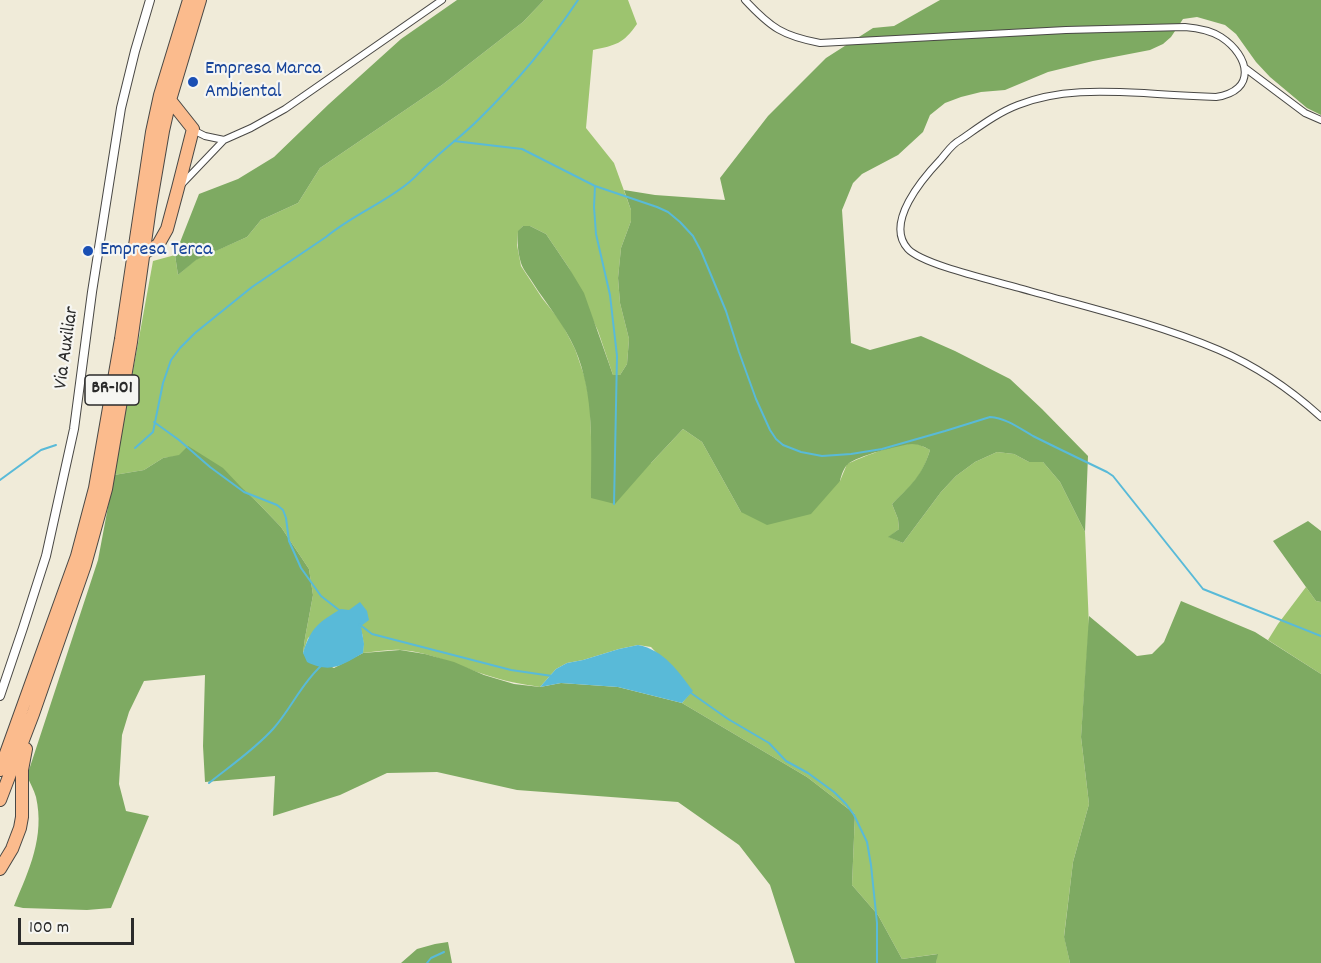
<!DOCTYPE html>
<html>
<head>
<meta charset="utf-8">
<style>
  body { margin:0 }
  #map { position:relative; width:1321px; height:963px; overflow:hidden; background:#f0ebd9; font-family:Dekko,sans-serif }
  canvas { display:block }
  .scale { position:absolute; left:18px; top:918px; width:116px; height:27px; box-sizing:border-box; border:3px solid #2b2b2b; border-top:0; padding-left:8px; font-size:18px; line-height:21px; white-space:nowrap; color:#2b2b2b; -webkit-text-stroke:4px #f6f6f2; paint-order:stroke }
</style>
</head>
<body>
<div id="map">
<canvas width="1321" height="963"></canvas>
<div class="scale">100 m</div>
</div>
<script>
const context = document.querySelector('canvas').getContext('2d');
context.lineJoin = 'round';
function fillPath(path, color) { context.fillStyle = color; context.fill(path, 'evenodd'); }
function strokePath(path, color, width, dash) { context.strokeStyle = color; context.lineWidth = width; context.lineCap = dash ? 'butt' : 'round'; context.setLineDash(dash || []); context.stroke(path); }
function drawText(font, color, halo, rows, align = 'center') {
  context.font = font + ' Dekko,sans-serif'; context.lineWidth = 4.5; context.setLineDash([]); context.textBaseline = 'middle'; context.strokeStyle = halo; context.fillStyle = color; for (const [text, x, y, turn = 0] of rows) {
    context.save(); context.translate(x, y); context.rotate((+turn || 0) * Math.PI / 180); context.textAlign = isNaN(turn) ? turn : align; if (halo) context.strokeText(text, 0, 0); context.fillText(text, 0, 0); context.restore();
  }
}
fillPath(new Path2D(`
  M544 0H628L637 24C623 44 616 45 593 50L586 128 614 163 631 210V221L621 248 618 278 620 303 629 339 627 364 620 375H613L598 331 569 268 546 234 530 226H523L518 232 517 245 521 266 542 298 561 322 575 349 585 378 590 404 591 437 651 463 683 429 702 442 741 512 840 481 847 464C862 457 901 441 917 444 921 445 926 448 930 450 922 477 912 485 892 504L898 519 899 529 889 537 903 543 941 492 956 476 975 462 997 452 1014 454 1029 462H1043L1060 482 1085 532 1089 627 1081 737 1089 804 1073 862 1064 936 1070 963H936L937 954 902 959 878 915 852 885 855 814 807 777 682 703 692 691 651 647 638 645 619 649 583 660 567 663 556 669 540 687C521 684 504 681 486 675 458 666 431 652 401 650 389 649 375 652 363 653 365 633 360 625 349 610L308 638 303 653 305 638 313 595 309 569 281 527 259 504 239 486 179 456 163 458 144 470 114 475 153 261 175 255 178 275 195 260 247 237 261 220 298 203 320 168 442 85 523 22Z
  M1306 587 1316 601 1321 602V674L1268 640 1278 624Z`), '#9dc46f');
fillPath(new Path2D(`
  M457 0H544L523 22 442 85 320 168 298 203 261 220 247 237 196 260 178 275 175 255 199 194 238 179 274 157 329 104 401 39Z
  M940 0H1321V115L1307 108 1270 77 1256 62 1236 34 1225 25 1197 17 1183 19 1171 37 1163 44 1150 50 1093 61 1048 72 1005 90 981 92 961 97 945 103 930 115 923 132 898 155 862 174 853 183 842 210 851 343 870 350 921 336 955 351 1010 379 1042 409 1088 456 1085 532 1060 482 1043 462H1029L1014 454 997 452 975 462 956 476 941 492 903 543 888 537 899 529 898 519 892 504C911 485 922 476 930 450 925 447 918 444 912 444 900 445 857 456 848 464 844 467 841 476 840 481L811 514 767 525 741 512 702 442 683 429 651 463 615 504 591 498C591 448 595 396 575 349 564 324 547 305 533 283 529 276 523 270 521 263 518 253 517 243 518 231L523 226H530L546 234 569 268 584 293 613 375H620L627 364 629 339 620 303 618 278 621 248 631 221V210L624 190 655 195 725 200 720 178 768 116 826 58 873 28 894 26Z
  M188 446 223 468 240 486 259 504 281 527 309 569 313 595 305 638 303 653 334 668 363 653 400 650 425 654 454 662 484 675 514 684 540 687 561 683 618 687 682 703 807 777 855 814 852 885 878 915 902 959 938 954 936 963H795L770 885 739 845 678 802 517 790 437 772 387 773 340 795 273 816 275 776 205 782 203 746 205 675 144 681 129 712 122 735 119 784 126 811 149 816 111 908 87 910 23 908 14 906C29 870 45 837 36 797 34 790 30 783 27 776L98 560 114 475 144 470 163 458 179 455Z
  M1308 521 1321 531V602L1316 601 1273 541Z
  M1181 601 1255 632 1321 674V963H1070L1064 937 1073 862 1089 804 1081 737 1089 616 1137 656 1152 654 1164 642Z
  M448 942 452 963H401L417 949 435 944Z`), '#7eaa62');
fillPath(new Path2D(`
  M360 602 367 611 369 620 361 626 364 644 363 653C342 665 331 674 307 662L303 653C311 627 319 622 341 609L349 610Z
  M638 645C664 650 678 671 693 691L682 703 618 687 561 683 540 687 556 669 567 663 583 660 619 649Z`), '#59bad8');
strokePath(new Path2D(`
  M454 141 522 149 595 186 657 207 668 212 680 222 693 236 701 251 726 311 739 352 756 399 770 430 776 439 783 445 801 452 822 456 851 454 882 449 945 431 990 417C1006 418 1019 428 1033 436 1057 448 1082 460 1107 472L1113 476 1203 589 1321 636
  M595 186 594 207 596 234 610 295 617 356 614 504
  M154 422 179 440 210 467 244 492 277 505 283 510 286 518 289 541 301 568 321 596 339 610
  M135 448 153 432 163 383 171 360 180 348 195 333 252 287 326 237C351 216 382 204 407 184 416 177 424 167 434 159 448 146 464 134 478 120 515 84 550 42 578 0
  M0 480 41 450 56 445
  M359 624 372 634 511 670 552 676
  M691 693 728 719 769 743 786 761 808 773 834 792 846 804 854 815 867 842 871 865 877 923V963
  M209 783C230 766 254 750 273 729 291 709 301 684 321 666
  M427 963 431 958 444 952`), '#59bad8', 2);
const minor = new Path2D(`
  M745 0C771 28 783 36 820 43L1066 30 1185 27C1197 28 1210 30 1221 37 1250 56 1257 91 1216 97 1192 96 1168 95 1144 93 1102 91 1058 89 1018 105 997 113 979 127 960 140 952 144 947 152 941 159 923 178 884 223 908 249 923 265 996 281 1019 288 1086 307 1155 323 1219 350 1256 366 1291 390 1321 417
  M1245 68 1305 113 1321 120
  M193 130 205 136 224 140
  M182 184 224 140 251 128 285 109 442 0`);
const tertiary = new Path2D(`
  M0 696 23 628 46 556 74 429 92 292 121 108 135 51 150 0`);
const motorway = new Path2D(`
  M144 253 158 245 167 229 178 188 193 129 170 100
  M0 770 77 556 95 488 121 339 152 132 160 95 189 0
  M0 800 33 714 85 565 106 489 131 342 150 207 163 131 170 100 200 0
  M0 869 12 849 20 828 22 817V770L26 749`);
strokePath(minor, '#494845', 8);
strokePath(tertiary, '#494845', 10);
strokePath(motorway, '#494845', 14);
strokePath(minor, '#fff', 6);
strokePath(tertiary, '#fff', 8);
strokePath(motorway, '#fbbb8d', 12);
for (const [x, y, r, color] of [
  [193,82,6,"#1a4fb4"],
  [88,251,6,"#1a4fb4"]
]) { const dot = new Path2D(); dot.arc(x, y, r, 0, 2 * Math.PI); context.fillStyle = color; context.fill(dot); strokePath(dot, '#f6f6f2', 2); }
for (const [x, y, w] of [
  [112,390,54]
]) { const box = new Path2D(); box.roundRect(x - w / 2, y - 15, w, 30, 4.5); context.fillStyle = '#f6f6f2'; context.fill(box); strokePath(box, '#2b2b2b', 1.5); }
drawText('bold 18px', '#2b2b2b', null, [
  ["BR-101",112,390]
]);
drawText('20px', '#164399', '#f6f6f2', [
  ["Empresa Marca",205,70],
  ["Ambiental",205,93],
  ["Empresa Terca",100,251]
], 'left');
drawText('20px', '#2b2b2b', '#f6f6f2', [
  ["Via Auxiliar",68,348,-82]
]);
</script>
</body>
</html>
